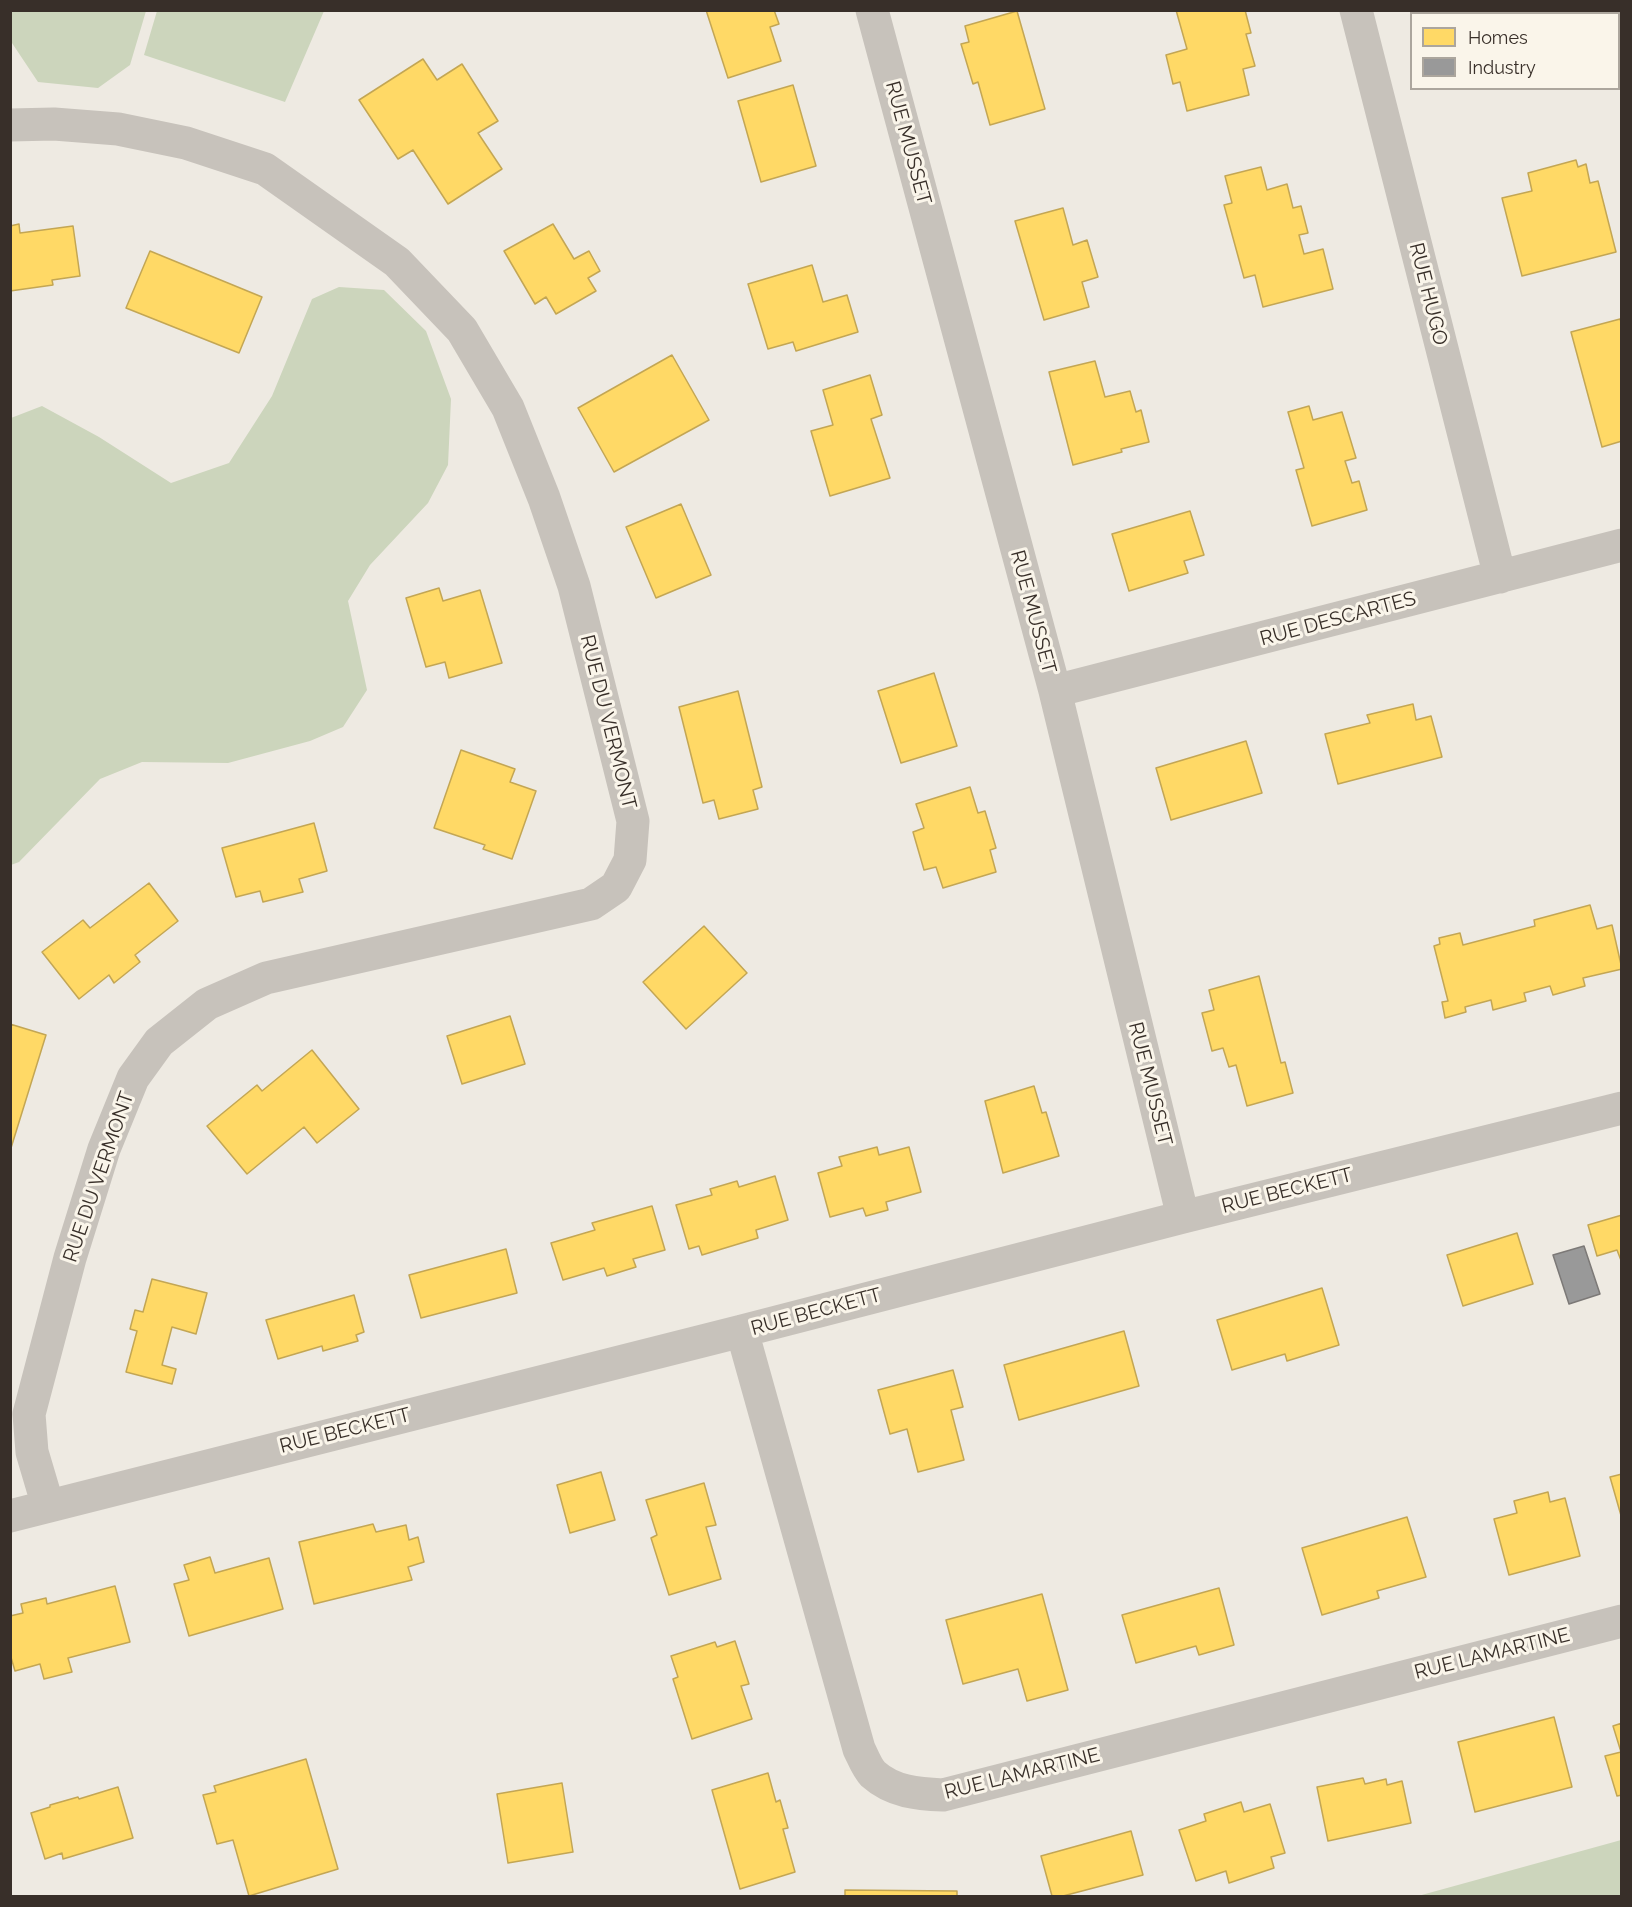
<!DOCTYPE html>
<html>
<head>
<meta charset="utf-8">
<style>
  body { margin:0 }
  #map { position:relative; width:1632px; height:1907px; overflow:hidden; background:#eeeae2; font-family:Raleway,sans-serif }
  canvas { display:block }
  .frame { position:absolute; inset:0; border:12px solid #382f29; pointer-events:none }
  .legend { position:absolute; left:1410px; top:12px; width:210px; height:78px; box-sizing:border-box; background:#faf5ea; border:2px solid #aca69d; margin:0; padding:8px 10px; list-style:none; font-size:18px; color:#382f29 }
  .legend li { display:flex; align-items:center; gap:12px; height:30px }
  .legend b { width:30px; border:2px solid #aca69d }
</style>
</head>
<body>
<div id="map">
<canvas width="1632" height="1907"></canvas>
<div class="frame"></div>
<ul class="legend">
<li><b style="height:16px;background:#ffd966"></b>Homes</li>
<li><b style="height:16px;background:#999"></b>Industry</li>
</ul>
</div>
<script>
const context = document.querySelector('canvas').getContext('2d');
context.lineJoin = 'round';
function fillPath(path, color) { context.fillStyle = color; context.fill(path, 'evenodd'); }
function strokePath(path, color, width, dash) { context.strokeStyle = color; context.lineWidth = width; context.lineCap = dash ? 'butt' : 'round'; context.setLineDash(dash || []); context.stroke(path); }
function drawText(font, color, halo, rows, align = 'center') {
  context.font = font + ' Raleway,sans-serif'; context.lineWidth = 6; context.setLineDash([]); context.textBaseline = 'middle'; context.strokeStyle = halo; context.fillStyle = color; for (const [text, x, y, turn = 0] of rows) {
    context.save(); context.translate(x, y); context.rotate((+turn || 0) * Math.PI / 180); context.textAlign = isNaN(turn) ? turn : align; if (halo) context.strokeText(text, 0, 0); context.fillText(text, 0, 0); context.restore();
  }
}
fillPath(new Path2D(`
  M10 11 11 10 146 11 130 65 98 88 38 82 12 43Z
  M157 11V10L324 11 285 102 144 55Z
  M339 287 384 290 426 331 451 399 448 465 428 503 370 565 348 601 367 690 343 727 310 741 228 763 142 762 100 779 19 862 11 865V418L42 406 99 437 171 483 229 463 272 396 312 299Z
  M1621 1840V1896H1418L1614 1842Z`), '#ccd5bc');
const homes = new Path2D(`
  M706 10H774L779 24 770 27 781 61 728 78Z
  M1176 10H1245L1251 33 1246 34 1255 66 1243 69 1249 95 1187 111 1180 82 1173 84 1166 55 1187 49Z
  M1490 10H1622V12L1491 14Z
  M1017 11 1045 109 990 125 978 82 973 84 961 44 969 42 965 26Z
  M423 59 437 80 462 64 498 121 478 133 502 169 448 204 413 150 398 159 359 100Z
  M793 85 816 166 761 182 738 101Z
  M1576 160 1578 167 1586 164 1590 183 1598 181 1616 252 1522 276 1502 198 1532 191 1528 173Z
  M1261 167 1267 190 1287 184 1293 208 1301 206 1308 233 1299 235 1304 254 1323 249 1333 289 1263 307 1255 275 1244 278 1224 205 1232 203 1225 176Z
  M1063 208 1073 245 1087 240 1098 277 1082 282 1089 307 1044 320 1015 221Z
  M19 224 20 233 73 226 80 276 52 280 53 285 10 291V226Z
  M553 224 574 259 589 251 600 271 588 278 596 291 556 314 546 297 535 304 504 251Z
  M150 251 262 297 239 353 126 308Z
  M812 265 823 302 847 295 858 332 796 351 793 342 768 349 748 284Z
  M1620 319 1622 325V441L1602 447 1571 332Z
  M672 355 709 420 614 472 578 408Z
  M1095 361 1105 397 1130 391 1136 412 1141 410 1149 442 1121 449 1122 452 1073 465 1049 372Z
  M870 375 882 415 871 419 890 478 830 496 811 431 833 425 823 390Z
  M1309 406 1313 420 1342 412 1356 458 1345 461 1352 483 1359 481 1367 510 1312 526 1296 470 1304 468 1288 412Z
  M681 504 711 575 656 598 626 527Z
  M1190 511 1204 555 1184 561 1188 573 1129 591 1112 534Z
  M439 588 443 601 480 590 502 663 449 678 445 662 426 667 406 598Z
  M934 673 957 746 901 763 878 691Z
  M738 691 762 787 753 790 758 809 719 819 714 800 703 803 679 707Z
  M1413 704 1416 720 1431 716 1442 757 1338 784 1325 734 1370 723 1367 715Z
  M1246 741 1262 793 1171 820 1156 768Z
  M461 750 515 769 510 782 536 791 512 859 483 849 485 845 434 828Z
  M970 787 978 813 985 811 996 848 990 850 996 872 943 888 936 867 924 870 913 832 924 828 916 804Z
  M314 823 327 871 299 879 303 892 263 902 260 891 236 897 222 848Z
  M149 883 178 921 135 955 140 962 114 983 109 975 79 999 42 952 83 920 90 928Z
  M1590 905 1597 929 1612 925 1622 969 1583 978 1585 986 1553 995 1550 986 1524 993 1526 1001 1493 1010 1491 1000 1465 1007 1466 1012 1445 1018 1442 1002 1448 1001 1434 946 1440 944 1439 938 1460 933 1463 945 1535 926 1534 920Z
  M704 926 747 973 686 1029 643 982Z
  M1259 976 1281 1063 1285 1062 1293 1093 1247 1106 1236 1065 1229 1067 1223 1048 1212 1051 1202 1013 1214 1010 1209 990Z
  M510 1016 525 1064 462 1084 447 1036Z
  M10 1024 46 1035 11 1148H10Z
  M312 1050 359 1109 317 1143 304 1127 247 1174 207 1126 257 1085 262 1091Z
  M1034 1086 1042 1113 1046 1112 1059 1156 1003 1173 985 1101Z
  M877 1147 879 1155 909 1147 921 1192 886 1202 888 1210 866 1216 863 1208 830 1217 818 1173 842 1166 839 1157Z
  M775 1176 788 1220 756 1230 758 1238 702 1255 699 1246 689 1249 676 1205 712 1195 710 1189 737 1181 739 1187Z
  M652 1206 665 1250 633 1259 636 1267 607 1276 604 1268 563 1280 551 1243 595 1230 592 1223Z
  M1622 1215V1263L1617 1250 1597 1256 1588 1225Z
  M1517 1233 1533 1284 1463 1306 1447 1255Z
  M506 1249 517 1293 421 1318 409 1275Z
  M152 1279 207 1293 196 1334 172 1327 162 1365 176 1369 172 1384 126 1372 137 1331 130 1329 135 1310 143 1312Z
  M1322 1288 1339 1345 1287 1361 1285 1354 1232 1370 1217 1320Z
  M354 1295 364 1332 356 1335 358 1341 323 1351 322 1346 278 1359 266 1320Z
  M1124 1331 1139 1386 1019 1420 1004 1365Z
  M953 1370 963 1407 951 1410 964 1460 918 1472 907 1429 890 1434 878 1390Z
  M601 1472 615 1520 570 1533 557 1485Z
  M1622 1474V1519L1610 1477Z
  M704 1483 716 1525 706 1527 721 1579 669 1595 651 1538 657 1535 646 1500Z
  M1548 1492 1550 1502 1565 1498 1580 1556 1509 1575 1494 1519 1517 1513 1514 1501Z
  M1407 1517 1426 1577 1377 1591 1379 1598 1322 1615 1302 1548Z
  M373 1524 376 1532 406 1525 409 1540 418 1537 424 1562 408 1567 412 1580 314 1604 299 1542Z
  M210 1557 215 1573 269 1558 283 1609 189 1636 174 1584 189 1580 184 1565Z
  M115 1586 130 1642 68 1658 72 1672 44 1679 40 1664 15 1671 10 1654V1616L23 1613 21 1604 46 1598 47 1604Z
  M1219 1588 1234 1645 1199 1655 1196 1646 1136 1663 1122 1615Z
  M1042 1594 1068 1690 1027 1701 1018 1669 963 1684 946 1620Z
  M735 1641 749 1684 741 1686 752 1719 692 1739 673 1679 678 1677 671 1656 715 1642 717 1647Z
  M1554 1717 1572 1787 1475 1812 1458 1742Z
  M1622 1723V1795L1617 1796 1605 1756 1621 1752 1613 1726Z
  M306 1759 338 1869 249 1896 233 1840 217 1844 203 1795 216 1792 214 1786Z
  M768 1773 776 1802 780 1800 788 1828 783 1829 795 1872 740 1889 712 1790Z
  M1363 1778 1365 1784 1386 1779 1387 1785 1402 1781 1411 1823 1328 1841 1317 1787Z
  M562 1783 573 1852 508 1863 497 1794Z
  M118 1787 133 1838 63 1859 62 1853 45 1859 31 1813 50 1807V1805L78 1797 79 1799Z
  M1241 1802 1244 1812 1270 1804 1285 1853 1271 1857 1274 1868 1229 1883 1226 1871 1196 1881 1179 1830 1206 1821 1204 1814Z
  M1131 1831 1143 1875 1063 1896H1052L1041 1856Z
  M845 1890 957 1891V1896H845Z`);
fillPath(homes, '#ffd966');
strokePath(homes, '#c3a654', 1.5);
const industry = new Path2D(`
  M1584 1246 1600 1294 1569 1304 1553 1255Z`);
fillPath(industry, '#999');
strokePath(industry, '#7c7977', 1.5);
strokePath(new Path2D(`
  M872 10 1055 691 1183 1217
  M1356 10 1500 577
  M10 125 54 124 118 129 186 143 265 169 397 262 462 330 508 408 544 498 574 586 633 821 630 860 616 887 591 904 266 978 207 1004 159 1042 133 1078 104 1149 70 1258 29 1414 32 1452 48 1506
  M1055 691 1622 545
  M742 1331 859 1749C863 1757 867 1768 873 1774 893 1792 918 1794 943 1795L1622 1621
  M10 1516 742 1331 1183 1217 1622 1108`), '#c7c2bb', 33);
drawText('20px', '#382f29', '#faf5ea', [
  ["RUE MUSSET",908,143,75],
  ["RUE HUGO",1428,294,76],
  ["RUE MUSSET",1033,612,75],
  ["RUE DESCARTES",1338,619,-15],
  ["RUE DU VERMONT",608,722,76],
  ["RUE MUSSET",1150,1084,76],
  ["RUE DU VERMONT",99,1177,-71],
  ["RUE BECKETT",1287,1191,-14],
  ["RUE BECKETT",816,1312,-15],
  ["RUE BECKETT",345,1431,-14],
  ["RUE LAMARTINE",1492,1654,-14],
  ["RUE LAMARTINE",1022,1774,-14]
]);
</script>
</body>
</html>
